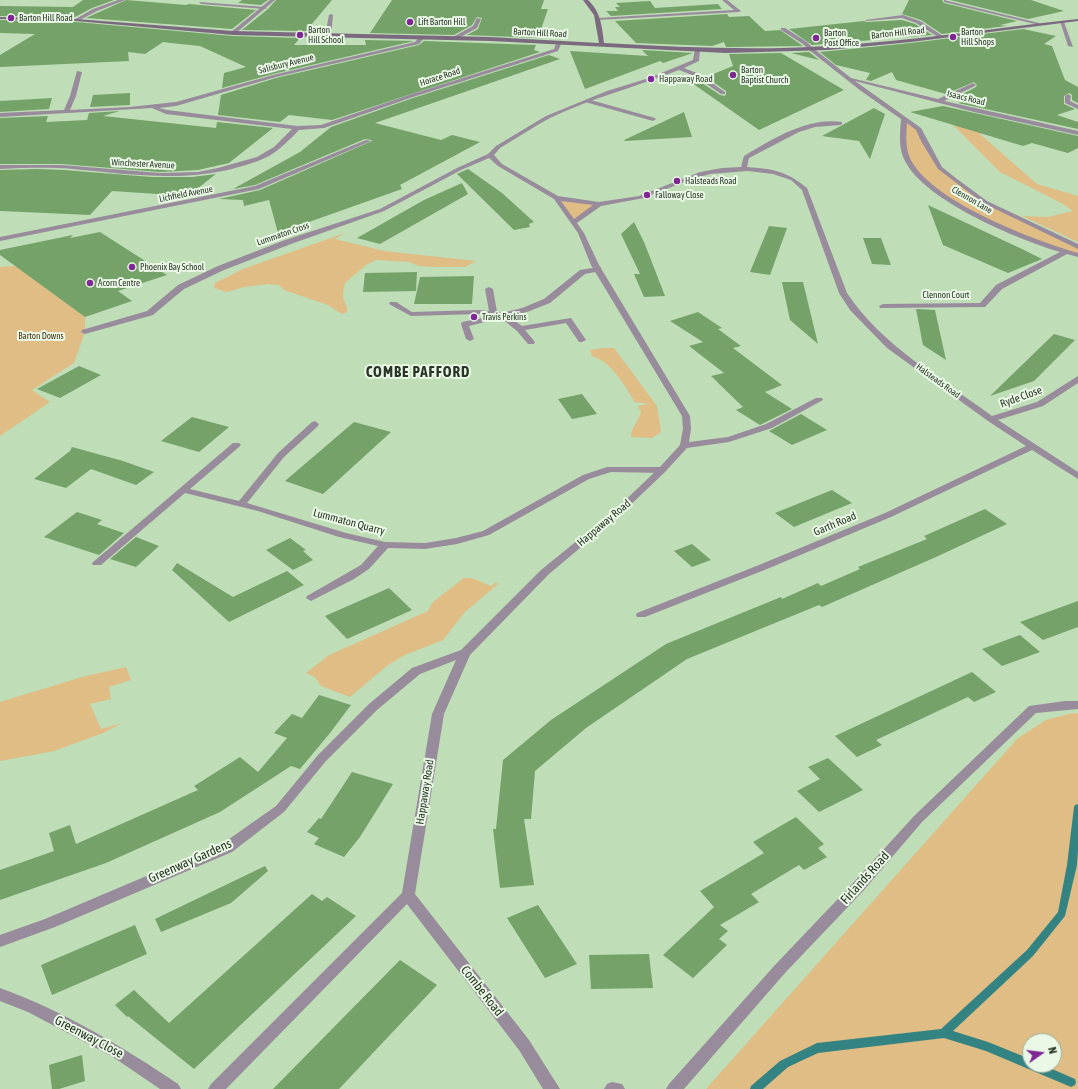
<!DOCTYPE html>
<html>
<head>
<meta charset="utf-8">
<style>
  body { margin:0 }
  #map { position:relative; width:1078px; height:1089px; overflow:hidden; background:#bfddb7; font-family:"Asap Condensed",sans-serif }
  canvas { display:block }
  .north { position:absolute; left:1022px; top:1033px; width:40px; height:40px; box-sizing:border-box; background:#eaf9e6; border:1px solid #9dab9a; border-radius:50%; rotate:76deg; font-size:11px; font-weight:700; line-height:16px; text-align:center; color:#2a3527 }
  .north::after { content:''; display:block; margin:auto; width:14px; height:18px; background:#7f2794; clip-path:polygon(50% 0,100% 100%,50% 72%,0 100%) }
</style>
</head>
<body>
<div id="map">
<canvas width="1078" height="1089"></canvas>
<div class="north">N</div>
</div>
<script>
const context = document.querySelector('canvas').getContext('2d');
context.lineJoin = 'round';
function fillPath(path, color) { context.fillStyle = color; context.fill(path, 'evenodd'); }
function strokePath(path, color, width, dash) { context.strokeStyle = color; context.lineWidth = width; context.lineCap = dash ? 'butt' : 'round'; context.setLineDash(dash || []); context.stroke(path); }
function drawText(font, color, halo, rows, align = 'center') {
  context.font = font + ' "Asap Condensed",sans-serif'; context.lineWidth = 4; context.setLineDash([]); context.textBaseline = 'middle'; context.strokeStyle = halo; context.fillStyle = color; for (const [text, x, y, turn = 0] of rows) {
    context.save(); context.translate(x, y); context.rotate((+turn || 0) * Math.PI / 180); context.textAlign = isNaN(turn) ? turn : align; if (halo) context.strokeText(text, 0, 0); context.fillText(text, 0, 0); context.restore();
  }
}
fillPath(new Path2D(`
  M904 118 919 129 940 168 985 202 1078 247V255L1040 244 968 210 934 189 909 163 903 146Z
  M950 122 994 123 980 134 1037 184 1078 196V242L1022 216 1048 217 1073 211 1063 204 1000 172Z
  M556 198 599 204 573 223Z
  M345 233 335 239 384 251 476 261 465 267H434L419 266 409 262 376 260 366 265 345 283C344 287 343 293 343 297 344 303 348 305 347 312L342 314 328 305 284 290 279 285 268 284 244 287 227 292 214 288 215 283 243 269Z
  M16 266 85 317V332L74 363 32 390 50 402 0 436V267Z
  M602 348H614L657 406 661 432 652 438 631 437C631 427 639 421 641 412L638 406 649 404 635 402C624 385 612 362 592 356L590 350Z
  M464 578H472L491 586 496 582 498 584 465 612 443 640 405 655 388 665 350 697 321 686 315 677 306 673 329 655 428 611 433 602Z
  M126 667 131 680 109 687 111 699 90 704 101 729 122 723 103 733 54 751 0 761V702L82 677Z
  M1073 713 1078 714V1089H706L1018 738 1046 720ZM1030 1041H1054V1065H1030Z`), '#e0bd84');
fillPath(new Path2D(`
  M1078 804V851L1077 865 1065 916 1033 956 953 1031 988 1042 1030 1059V1065H1043L1075 1079 1076 1082 1075 1085 1071 1087 986 1051 944 1038 818 1053 788 1067 763 1089H750L751 1086 780 1061 817 1043 941 1029 1027 950 1058 912 1067 865 1074 807 1075 805Z`), '#348383');
fillPath(new Path2D(`
  M83 0H114L92 8 75 17 0 16V6L73 7Z
  M126 0 186 5 189 4 256 10 232 29 86 18Z
  M242 0H268L261 5 238 3Z
  M276 0H332L306 31 242 30 268 9Z
  M392 0H544L541 9H548L538 38 467 35 478 29 482 18 477 17 472 25 454 35 370 33Z
  M909 0H942L944 3 1017 21 1000 25 1006 26 942 34 921 20 902 14Z
  M950 0H1031L1064 11 1028 19Z
  M650 1 655 8 718 4 722 9 611 16 606 11H618L615 7H620L616 3Z
  M727 14 729 17 749 16 765 31 780 30 803 46 726 47 724 42 712 46 636 43 615 21Z
  M0 20 76 22 233 36 300 38 294 45H366L365 40 414 41 273 74 222 88 224 73 246 67 200 46 171 43 163 42 145 54 128 52 129 61 0 67V55L35 34 0 33Z
  M902 20 915 24 932 35 812 45 789 29 864 21 867 22Z
  M1023 29 1056 36 1044 44 1052 46 1065 80 1078 87V103L1072 100V95L1069 93 1064 96V104L1075 109 1057 115 1078 122V129L958 103 970 100 957 97 976 87 977 85 974 82 946 94 896 80 892 72 871 81 866 80 870 73 836 65 820 52 911 43Z
  M424 41 536 45 534 50 540 52 332 120 289 115 280 122 218 115 221 95 276 78 419 45Z
  M642 50 693 53 663 63 660 61 585 89 570 51 648 56Z
  M809 52 819 60 791 53Z
  M781 53 844 90 759 130 692 83 699 81 720 95 725 96 726 94V91L706 77 733 66 729 54Z
  M549 55 560 59 375 123 441 140 452 135 480 142 400 185 402 189 278 233 269 200 244 206 243 200 219 199 260 190 372 141 371 140 365 139 255 185 233 189 300 152 331 127 413 98Z
  M130 93V105L90 107 93 95Z
  M52 98 49 109 0 112V101Z
  M943 106 1078 136V148L1068 153 1032 143 1023 146 910 112Z
  M874 108 885 114 870 159 859 141 822 136Z
  M120 111 103 116 216 128 217 122 273 128 229 163 198 170 160 172 62 164H0V118L48 116 46 122 87 120 89 113Z
  M684 112 692 137 625 141 624 140Z
  M37 169 64 170 152 177H192L216 174 188 196 112 191 90 215 0 211V170Z
  M468 169 502 193 534 222 529 224 530 227 514 230 457 174Z
  M462 183 468 194 380 244 357 238 424 200Z
  M928 205 1024 250 1042 259 1008 273 943 245Z
  M634 222 644 242 665 296 644 297 634 274H640L621 234Z
  M769 226 787 228 770 275 750 272Z
  M100 232 167 275 118 291 132 301 85 317 0 255V250L73 235 70 238Z
  M863 238H881L891 265 872 264Z
  M417 272 416 291 363 292 365 273Z
  M474 276 472 304H414L420 277Z
  M782 282H803L818 344 790 320Z
  M916 309 935 310 946 360 923 345Z
  M698 312 722 328 718 329 741 346 733 348 782 385 765 392 792 409 760 425 736 410 743 407 711 376 724 373 689 346 703 342 670 321Z
  M1054 334 1075 340 1034 381 990 396Z
  M79 366 101 375 60 398 37 389Z
  M582 394 597 414 572 419 558 399Z
  M801 414 827 430 792 445 769 431Z
  M192 417 229 427 199 452 161 441Z
  M354 422 391 432 323 494 285 481Z
  M72 447 123 461 154 472 136 485 91 469 66 488 34 479 70 451Z
  M832 490 852 503 794 527 775 513Z
  M985 509 1007 524 936 557 822 607 819 605 687 659 586 728 535 771 531 819H524L534 885 500 888 493 829H496L503 760 551 720 666 644 781 597 782 599 818 583 821 586 860 569 858 567 927 539 924 536Z
  M77 512 102 520 97 524 124 533 99 555 44 537Z
  M136 537 159 546 136 567 110 559Z
  M290 538 306 550 303 551 313 560 293 570 266 550Z
  M692 544 711 560 692 567 674 551Z
  M177 563 233 597 287 571 304 585 229 622 172 570Z
  M389 588 412 610 347 639 325 616Z
  M1078 601V627L1043 640 1020 622Z
  M1020 635 1040 652 1002 666 982 649Z
  M972 672 996 692 974 702 968 697 876 740 882 745 857 757 835 736Z
  M319 695 351 705 330 733 300 769 291 766 220 812 106 863 0 900V870L54 851 49 833 70 825 76 844 198 790 194 786 240 757 258 772 287 738 274 733 292 714 302 718Z
  M828 758 863 790 819 812 797 791 820 779 808 767Z
  M352 772 393 784 360 837 344 857 314 844 319 838 307 832 319 818 321 819Z
  M796 817 824 844 818 848 827 857 804 870 799 865 751 894 759 902 720 925 728 931 719 939 727 945 693 978 663 955 714 907 700 891 764 853 753 842Z
  M265 866 268 871 231 903 161 932 155 919Z
  M312 894 322 901 327 897 356 916 194 1069 128 1016 127 1017 115 1005 134 990 169 1023Z
  M538 905 577 964 545 978 507 918Z
  M135 925 147 954 52 995 41 965Z
  M649 954 653 988 591 989 589 955Z
  M400 960 437 985 339 1089H273Z
  M82 1055 85 1081 59 1089H52L49 1065Z`), '#75a269');
fillPath(new Path2D(`
  M199 2 265 7 267 8 265 9 201 4Z
  M331 14 333 15 331 36 328 38 325 36 329 15Z
  M903 15 920 21 943 36 938 37 916 23 902 18 867 21 865 20Z
  M477 18 481 19 477 28 457 39H453V37L473 26Z
  M781 28H785L807 42 814 49 809 50 803 44 781 30Z
  M587 99 655 118 656 119 653 121 585 102 584 101Z
  M598 267H601V271L585 274 550 303 527 312 508 316 522 326 571 318 586 340 582 342H579L566 323 525 330 535 342 534 344H528L517 331 501 318 469 326 474 339 470 341 466 339 461 324 462 322 492 316 479 314 411 316 389 304 390 302H396L412 312 479 310 489 311 485 289 489 287 493 289 497 312 502 313 522 308 544 299 580 270Z
  M315 421 319 424 318 426 284 457 247 503 346 533 385 542 425 543 456 538 483 531 583 475 607 467H662L667 470 662 473 611 472 589 479 489 535 457 544 425 549 388 548 369 569 354 579 311 601 306 598 307 596 361 565 378 546 339 537 258 511 185 493 101 565H93L92 563 233 443H239L241 445 239 447 190 489 239 501 278 453 312 422Z`), '#988b9b');
fillPath(new Path2D(`
  M118 0H125L97 11 78 21 74 20 93 9Z
  M270 0H275L235 34H231V32Z
  M722 0H727L741 11 739 12 598 20 596 19 598 18 734 10Z
  M944 0 1039 23 1041 24 1039 25 944 2Z
  M1060 21 1064 22 1073 47 1068 46Z
  M420 36 425 37 419 44 276 77 176 106 159 108 167 110 297 126 321 125 409 95 554 49 557 41 562 42 558 51 413 97 324 128 299 130C290 139 281 149 269 156 258 162 245 165 232 169 177 182 128 174 73 169 49 167 24 168 0 169V165H62L160 173 198 172 218 168 257 157 274 147 292 129 166 114 152 108 0 117V113L64 110 70 96 77 71 82 72 76 96 70 110 129 107 176 102 273 75 415 42Z
  M809 48H813L851 78 938 99 973 83 976 85 975 86 944 101 1078 131V135L974 112 855 81 921 128 942 167 957 179 987 201 1078 244V249L983 203 938 169 921 141 916 130 907 123C906 136 905 151 912 162 936 203 1033 240 1078 253V257L1067 254 1002 289 985 307 880 308 879 306 883 304 980 303 996 285 1060 252C1019 240 925 201 905 161 898 148 900 133 901 119L861 91 809 50Z
  M695 49 700 50 699 61 684 68 699 74 725 92V94H721L695 76 679 70C636 87 591 98 550 118 533 127 517 138 500 148L494 155 502 164 558 196 599 202 639 196 700 172 722 168 741 167 744 156C773 139 807 117 842 122V124L840 125 815 127 799 132 749 158 747 167C774 169 786 171 807 188L847 293C882 346 942 379 992 416L1037 402 1078 376V383L1043 406 998 420 1078 472V479L1032 450 891 517 767 569 645 617H637L636 615 637 613 759 565 885 513 1026 446 988 421 887 348 850 310 839 293 802 190 791 180 773 174 748 171 710 174 689 180 644 198 601 206 577 223 584 233 599 265 690 416 691 429 689 442 728 437 766 424 816 398H822L823 400 772 428 729 442 687 448 665 472 622 513 549 574 470 655 444 714 415 894 529 1040 560 1089H543L519 1050 407 904 226 1089H208L211 1084 402 893 432 714 456 660 420 674 377 710 326 761 284 812 232 852 55 927 0 947V935L45 919 222 844 276 806 318 755 369 704 412 668 461 650 541 570 616 509 659 468 680 445 683 429 682 416 591 265 578 233 554 199 498 166 489 158 461 170 384 211 291 244 224 270 184 289 153 315 85 334 81 332 82 330 147 311 178 285 218 266 285 240 380 209 457 168 488 154 496 146 546 116 607 91 649 78 693 60ZM561 201 593 205 574 219Z
  M1068 94 1071 96 1070 101 1078 105V109L1065 103V96Z
  M366 140 371 141 259 189 0 241V237L255 186Z
  M1065 701H1078V709L1036 713 922 822 864 890 785 973 684 1089H666L669 1084 775 965 854 882 914 816 1029 706Z
  M0 988C64 1011 123 1047 178 1084L181 1089H160L113 1057 28 1012 0 1001Z
  M612 1082 622 1084 625 1089H604L607 1084Z`), '#988b9b');
fillPath(new Path2D(`
  M583 0H588C601 12 602 27 604 43 679 47 753 51 828 46 912 41 995 28 1078 19V21L911 42 828 50 726 53 490 41 233 35 76 21 0 19V17L76 19 233 31 490 37 599 43 594 15Z`), '#7b6980');
for (const [x, y, r, color] of [
  [11,18,4,"#7f2794"],
  [410,22,4,"#7f2794"],
  [300,35,4,"#7f2794"],
  [953,37,4,"#7f2794"],
  [816,38,4,"#7f2794"],
  [733,75,4,"#7f2794"],
  [651,79,4,"#7f2794"],
  [677,181,4,"#7f2794"],
  [647,195,4,"#7f2794"],
  [132,267,4,"#7f2794"],
  [90,283,4,"#7f2794"],
  [474,317,4,"#7f2794"]
]) { const dot = new Path2D(); dot.arc(x, y, r, 0, 2 * Math.PI); context.fillStyle = color; context.fill(dot); strokePath(dot, '#eaf9e6', 1.5); }
drawText('9px', '#2a3527', '#eaf9e6', [
  ["Barton Hill Road",19,18],
  ["Lift Barton Hill",418,22],
  ["Barton",308,30],
  ["Hill School",308,40],
  ["Barton",961,32],
  ["Hill Shops",961,42],
  ["Barton",824,33],
  ["Post Office",824,43],
  ["Barton",741,70],
  ["Baptist Church",741,80],
  ["Happaway Road",659,79],
  ["Halsteads Road",685,181],
  ["Falloway Close",655,195],
  ["Phoenix Bay School",140,267],
  ["Acorn Centre",98,283],
  ["Travis Perkins",482,317]
], 'left');
drawText('9px', '#2a3527', '#eaf9e6', [
  ["Barton Hill Road",540,33,3],
  ["Barton Hill Road",898,33,-6],
  ["Salisbury Avenue",286,64,-14],
  ["Horace Road",440,77,-18],
  ["Isaacs Road",966,98,14],
  ["Winchester Avenue",143,164,3],
  ["Lichfield Avenue",186,194,-11],
  ["Clennon Lane",972,200,30],
  ["Lummaton Cross",283,234,-19],
  ["Clennon Court",946,295],
  ["Halsteads Road",938,381,36]
]);
drawText('9px', '#463518', '#eaf9e6', [
  ["Barton Downs",41,336]
]);
drawText('11px', '#2a3527', '#eaf9e6', [
  ["Ryde Close",1021,397,-20],
  ["Lummaton Quarry",349,522,15],
  ["Happaway Road",604,523,-40],
  ["Garth Road",835,524,-23],
  ["Happaway Road",425,792,-81]
]);
drawText('13px', '#2a3527', '#eaf9e6', [
  ["Greenway Gardens",190,861,-24],
  ["Firlands Road",865,878,-48],
  ["Combe Road",482,991,52],
  ["Greenway Close",89,1037,28]
]);
context.letterSpacing = '1px';
drawText('bold 15px', '#2a3527', '#eaf9e6', [
  ["COMBE PAFFORD",418,372]
]);
context.letterSpacing = '0px';
</script>
</body>
</html>
